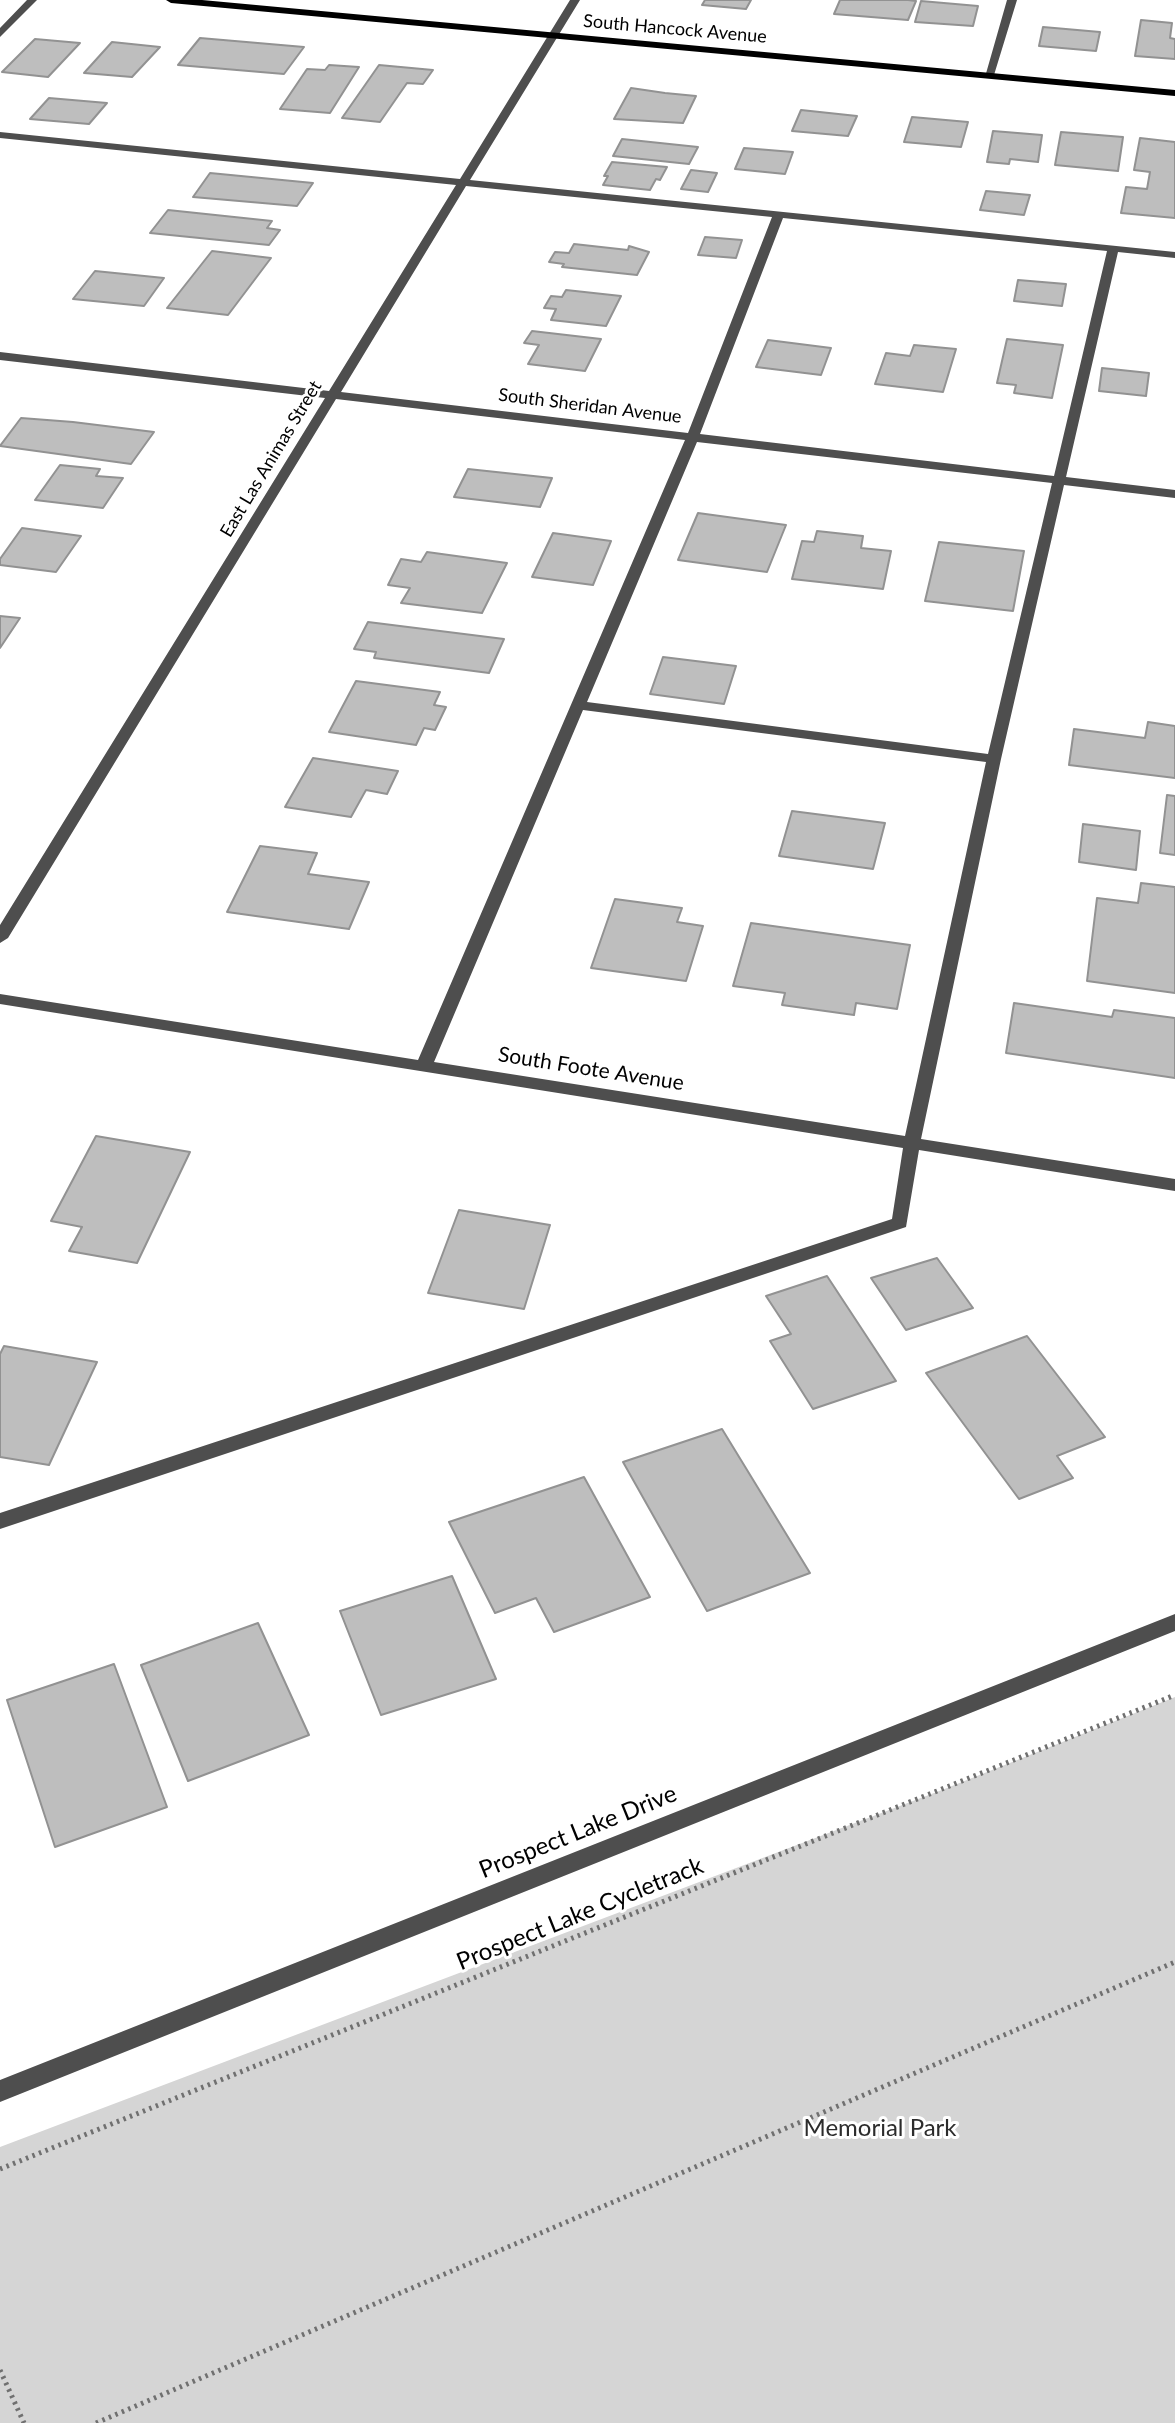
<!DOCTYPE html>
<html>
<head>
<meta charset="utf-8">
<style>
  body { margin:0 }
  canvas { display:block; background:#fff }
</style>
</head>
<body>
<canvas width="1175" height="2423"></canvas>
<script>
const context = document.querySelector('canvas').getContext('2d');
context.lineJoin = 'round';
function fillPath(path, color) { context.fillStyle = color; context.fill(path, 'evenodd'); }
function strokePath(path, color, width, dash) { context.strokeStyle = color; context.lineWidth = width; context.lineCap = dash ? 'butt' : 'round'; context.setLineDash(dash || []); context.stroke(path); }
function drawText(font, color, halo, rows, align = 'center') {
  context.font = font + ' Lato,sans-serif'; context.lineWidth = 6; context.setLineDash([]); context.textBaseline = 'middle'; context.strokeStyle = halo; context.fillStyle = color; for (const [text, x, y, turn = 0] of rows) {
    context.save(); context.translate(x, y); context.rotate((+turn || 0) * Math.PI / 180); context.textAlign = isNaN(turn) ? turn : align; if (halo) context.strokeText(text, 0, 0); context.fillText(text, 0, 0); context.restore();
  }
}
fillPath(new Path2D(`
  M1175 1697V2423H0V2147L942 1790Z`), '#d5d5d5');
const building = new Path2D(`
  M705 0H751L746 9 702 5Z
  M840 0H908L916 1 908 20 834 14Z
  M921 1 978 6 973 26 915 22Z
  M1141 20 1172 23 1170 38 1175 39V59L1135 56Z
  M1043 27 1100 32 1096 51 1039 46Z
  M200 38 304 47 284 74 178 65Z
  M35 39 80 43 48 77 2 72Z
  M112 42 160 47 132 77 84 73Z
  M329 65 359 67 330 113 280 109 307 69 325 70Z
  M379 65 433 70 423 84 407 83 380 122 342 118Z
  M631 88 665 93 696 96 683 123 614 119Z
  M49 98 107 103 89 124 30 119Z
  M801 110 857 116 848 136 792 131Z
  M912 117 968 122 961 147 904 142Z
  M993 131 1042 135 1038 162 1010 159 1009 164 987 162Z
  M1061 132 1123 137 1118 171 1055 165Z
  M1140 138 1175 142V218L1121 213 1126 187 1147 189 1150 172 1134 170Z
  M622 139 698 147 689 164 613 156Z
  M744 148 793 152 785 174 735 169Z
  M612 162 667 167 660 180 656 179 650 190 603 185 608 176H604Z
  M691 170 717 173 708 192 681 189Z
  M210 173 313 183 297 206 193 197Z
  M986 191 1030 195 1024 215 980 210Z
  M168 210 272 221 267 228 280 230 269 245 150 233Z
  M705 237 742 240 736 258 698 255Z
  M574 244 628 250 629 246 649 252 637 275 562 267 564 264 549 262 555 252 569 253Z
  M212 251 271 258 228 315 167 308Z
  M95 271 164 278 144 306 73 299Z
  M1018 280 1066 284 1062 306 1014 301Z
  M566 290 621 296 606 326 551 320 556 309 544 308 551 296 562 297Z
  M532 331 601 339 585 371 528 364 539 345 524 343Z
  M1007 339 1063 345 1052 398 1014 393 1016 385 997 383Z
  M768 340 831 348 821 375 756 367Z
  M914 345 956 349 943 392 875 384 886 353 910 356Z
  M1102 368 1149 373 1146 396 1099 391Z
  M21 418 73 422 154 432 131 464 0 446Z
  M60 465 100 469 96 476 123 478 103 508 35 500Z
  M468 469 552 478 540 507 454 497Z
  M698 513 786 525 767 572 678 560Z
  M22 528 81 536 56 572 0 565V559Z
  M817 531 863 536 861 548 891 551 883 589 792 579 802 541 814 542Z
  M553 533 611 541 593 585 532 577Z
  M939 542 1024 551 1013 611 925 601Z
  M427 552 507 563 482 613 401 603 410 588 388 585 401 559 421 562Z
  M0 616 20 618 0 648Z
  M368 622 504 639 489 673 374 658 376 652 354 649Z
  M663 657 736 666 724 704 650 694Z
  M356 681 440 692 434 705 446 707 435 730 424 728 416 745 329 732Z
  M1148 722 1175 726V778L1069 765 1074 729 1145 738Z
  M313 758 398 771 387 794 366 790 351 817 285 807Z
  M1167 795 1175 796V855L1160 853Z
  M792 811 885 823 873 869 779 856Z
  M1083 824 1140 831 1136 870 1079 862Z
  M260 846 317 853 308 874 369 882 349 929 227 912Z
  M1141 883 1175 887V993L1087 981 1097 898 1138 903Z
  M615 899 682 908 677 922 703 926 686 981 591 968Z
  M751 923 910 945 897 1009 856 1003 854 1015 782 1005 785 993 733 986Z
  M1014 1003 1112 1017 1114 1010 1175 1018V1078L1006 1053Z
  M96 1136 190 1152 137 1263 69 1251 82 1227 51 1221Z
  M459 1210 550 1225 524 1309 428 1293Z
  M937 1258 973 1308 906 1330 871 1278Z
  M827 1276 896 1381 813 1409 770 1341 791 1334 766 1296Z
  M1027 1336 1105 1437 1057 1456 1073 1478 1019 1499 926 1373Z
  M4 1346 97 1362 49 1465 0 1457V1354Z
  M722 1429 810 1573 707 1611 623 1462Z
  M584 1477 650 1597 554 1632 536 1598 495 1613 449 1522Z
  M452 1576 496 1679 381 1715 340 1611Z
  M258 1623 309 1735 188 1781 141 1665Z
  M114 1664 167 1807 55 1847 7 1700Z`);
fillPath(building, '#bebebe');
strokePath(building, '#929292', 2);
strokePath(new Path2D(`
  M0 2169 1175 1695
  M0 2370 24 2423
  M96 2423 1175 1962`), '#707070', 5, [2.5, 4.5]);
fillPath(new Path2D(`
  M27 0H37L0 37V28Z
  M570 0H580L470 180 1175 252V258L1118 252 1066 477 1175 490V498L1064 485 1001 759 921 1139 1175 1179V1191L919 1150 906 1227 0 1529V1513L892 1219 903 1148 0 1004V994L418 1060 685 440 336 399 8 938 0 943V925L325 398 0 360V352L329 391 456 185 0 138V132L460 179ZM466 186 772 217 688 433 341 392ZM783 218 1107 251 1054 476 700 434ZM697 442 1052 483 988 754 587 702ZM583 710 986 762 905 1136 434 1062Z
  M1007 0H1017L994 75 985 77Z
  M1175 1614V1631L0 2102V2080Z`), '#4e4e4e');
fillPath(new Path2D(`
  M166 0H202L1175 90V96L171 3Z`), '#000');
drawText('18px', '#000', '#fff', [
  ["South Hancock Avenue",675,29,5],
  ["South Sheridan Avenue",590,406,7],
  ["East Las Animas Street",271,459,-59]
]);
drawText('21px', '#000', '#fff', [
  ["South Foote Avenue",591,1069,9]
]);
drawText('24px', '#000', '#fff', [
  ["Prospect Lake Drive",578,1832,-22],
  ["Prospect Lake Cycletrack",580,1914,-22]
]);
drawText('24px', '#2c2c2c', '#fff', [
  ["Memorial Park",880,2128]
]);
</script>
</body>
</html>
